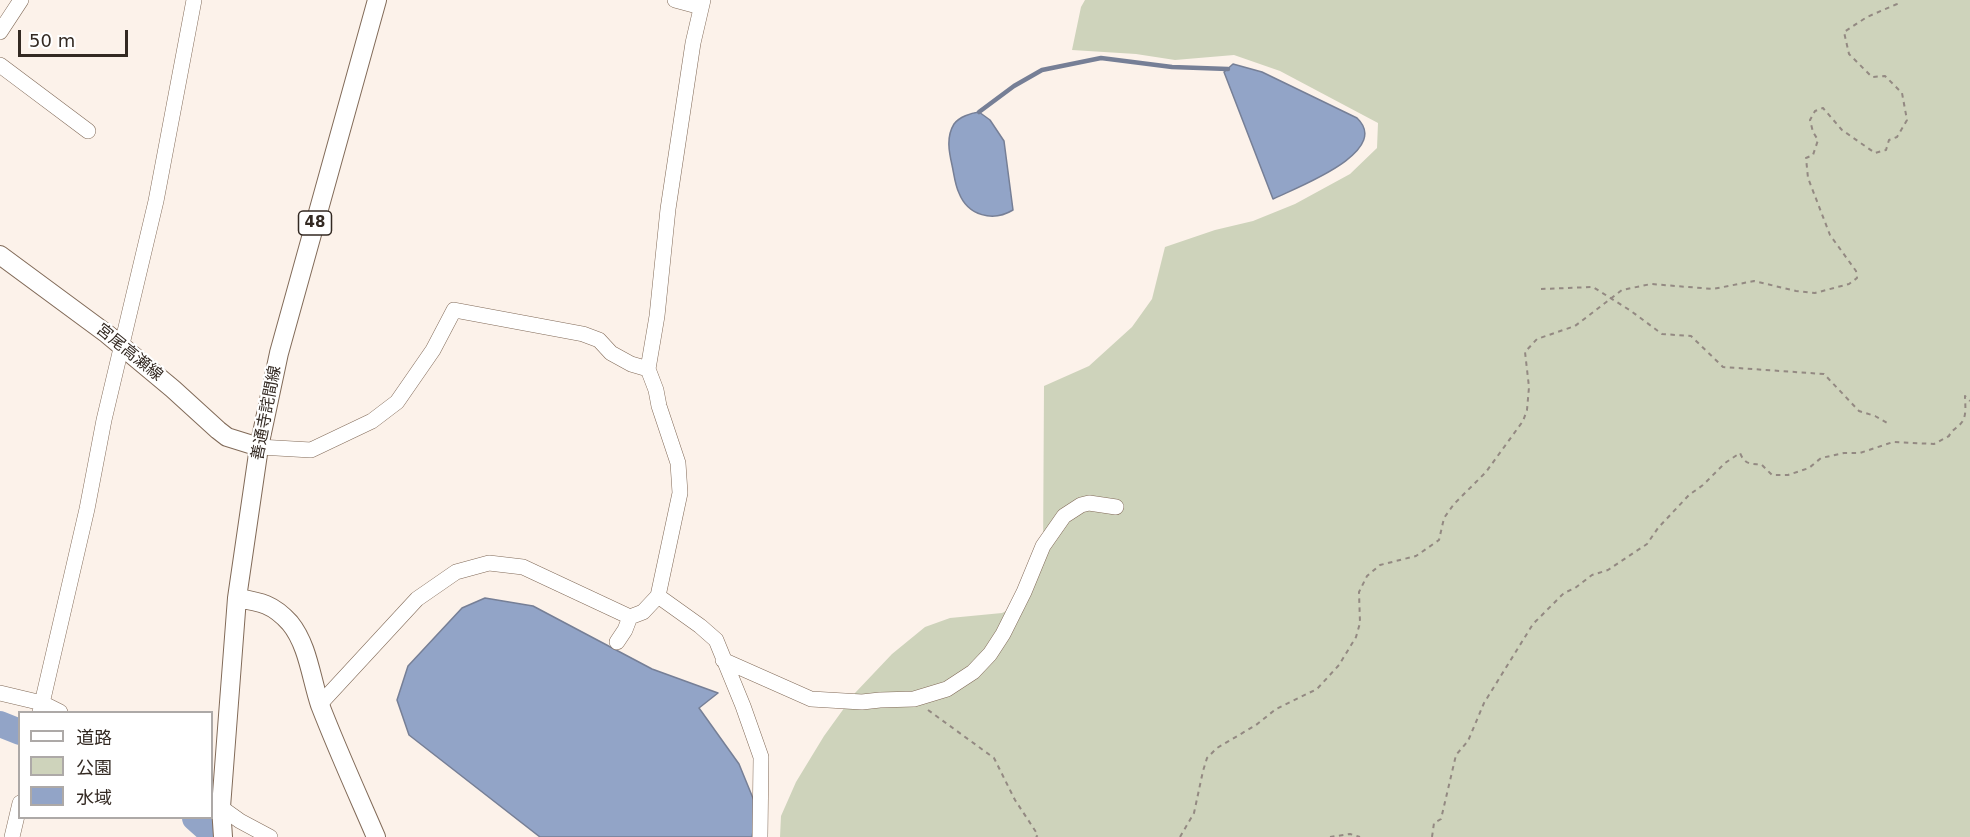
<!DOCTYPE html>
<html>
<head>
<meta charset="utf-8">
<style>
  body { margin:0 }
  #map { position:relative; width:1970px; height:837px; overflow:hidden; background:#fcf2ea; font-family:"DejaVu Sans","Noto Sans JP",sans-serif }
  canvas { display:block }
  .legend { position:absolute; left:18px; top:711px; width:195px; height:108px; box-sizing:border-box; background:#fff; border:2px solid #ada9a7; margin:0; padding:8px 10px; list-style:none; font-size:18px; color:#332922 }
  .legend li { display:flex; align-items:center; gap:12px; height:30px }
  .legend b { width:30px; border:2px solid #ada9a7 }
  .scale { position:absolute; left:18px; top:30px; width:110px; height:27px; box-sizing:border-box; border:3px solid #332922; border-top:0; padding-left:8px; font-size:18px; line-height:21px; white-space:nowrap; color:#332922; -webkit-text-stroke:4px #fff; paint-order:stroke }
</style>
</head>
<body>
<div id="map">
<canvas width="1970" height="837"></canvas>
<ul class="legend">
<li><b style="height:8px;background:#fff"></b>道路</li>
<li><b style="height:16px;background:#ced3bb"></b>公園</li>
<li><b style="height:16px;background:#92a4c7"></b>水域</li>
</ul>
<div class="scale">50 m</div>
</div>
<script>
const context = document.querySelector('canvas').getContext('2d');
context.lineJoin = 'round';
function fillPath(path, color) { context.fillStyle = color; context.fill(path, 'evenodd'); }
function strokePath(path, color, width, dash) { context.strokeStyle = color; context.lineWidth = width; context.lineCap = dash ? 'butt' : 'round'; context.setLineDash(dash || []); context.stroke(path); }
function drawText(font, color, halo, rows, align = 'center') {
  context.font = font + ' "DejaVu Sans","Noto Sans JP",sans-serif'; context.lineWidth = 4.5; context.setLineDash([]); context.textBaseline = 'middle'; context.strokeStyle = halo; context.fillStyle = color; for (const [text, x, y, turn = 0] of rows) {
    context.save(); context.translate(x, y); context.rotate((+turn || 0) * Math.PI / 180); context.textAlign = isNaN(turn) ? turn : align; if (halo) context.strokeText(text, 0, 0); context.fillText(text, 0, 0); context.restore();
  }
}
fillPath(new Path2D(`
  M1085 0H1970V837H780L781 816 796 782 824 736 855 693 892 654 925 627 950 618 1002 613 1019 605 1043 560 1044 386 1089 366 1132 327 1152 299 1165 247 1215 230 1253 221 1295 204 1350 174 1377 148 1378 123 1280 71 1234 55 1175 60 1136 54 1072 50 1081 7Z`), '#ced3bb');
const water = new Path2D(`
  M1233 64 1262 72 1357 118C1393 152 1295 188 1273 199L1224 72Z
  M979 112 990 120 1004 141 1013 210C993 222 968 216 959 193 955 185 954 174 952 165 949 152 946 137 954 124 959 117 971 113 979 112Z
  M485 598 533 606 652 669 718 693 699 708 739 764 757 808 752 837H540L409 735 397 700 408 666 462 608Z`);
fillPath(water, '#92a4c7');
strokePath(water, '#767f96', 1.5);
strokePath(new Path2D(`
  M979 112 1014 86 1042 70 1101 58 1172 67 1228 69`), '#767f96', 4.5);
strokePath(new Path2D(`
  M0 724 20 732
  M195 818 216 837`), '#92a4c7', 26);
const minor = new Path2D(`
  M675 0 701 7
  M0 32 21 0
  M0 65 88 131
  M259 447 311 450 372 421 397 402 433 350 454 310 583 334 599 340 611 353 631 364 648 369
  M658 596 700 626 716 640 743 706 761 757 760 837
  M617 642 625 630 630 617
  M723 660 811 699 862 702 880 700 914 699 947 689 973 672 990 654 1003 634 1024 592 1043 546 1064 516 1081 505 1089 503 1116 507
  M0 693 42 703 60 712
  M320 704 417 599 456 572 489 563 523 567 630 617 643 612 658 596 680 493 678 463 659 406 656 390 648 369 657 316 668 209 693 43 703 0
  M40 712 87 509 104 420 156 201 194 0
  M212 801 240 821 270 837
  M12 837 20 803`);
const major = new Path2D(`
  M0 255 107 334 173 389 218 430 227 437 259 447
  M237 598C261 602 273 604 290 623 308 645 311 678 320 705 337 749 357 793 376 837
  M223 837 221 807 237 598 259 447 279 353 377 0`);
strokePath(minor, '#816a58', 16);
strokePath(major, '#816a58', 20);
strokePath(new Path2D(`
  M1541 289 1593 287 1631 311 1662 334 1691 336 1723 367 1824 374 1859 411 1875 416 1889 424
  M928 710 994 758 1015 800 1038 835 1036 837
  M1180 837 1194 813 1203 771 1207 758 1217 748 1256 725 1276 709 1317 689 1339 665 1356 637 1360 623 1359 592 1367 576 1380 565 1416 556 1439 540 1444 518 1454 504 1486 472 1523 421 1527 410 1529 387 1525 352 1537 339 1575 326 1622 290 1651 284 1713 289 1754 281 1796 291 1815 293 1849 284 1857 278 1856 271 1830 235 1808 178 1806 158 1813 155 1818 140 1813 132 1810 120 1815 111 1823 108 1842 130 1875 153 1886 150 1889 140 1897 137 1907 120 1902 93 1885 76 1872 77 1849 54 1844 32 1867 17 1897 4V0
  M1330 837 1350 834 1360 837
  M1432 837 1434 823 1441 819 1456 755 1468 741 1484 703 1533 624 1564 593 1575 588 1592 575 1608 570 1647 544 1658 528 1689 495 1703 485 1725 463 1740 453C1744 463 1750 465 1761 464L1772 475H1788L1809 468 1821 458 1844 453H1860L1893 442 1934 444 1949 436C1952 429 1958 428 1962 422 1967 415 1965 404 1965 396L1970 401`), '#938982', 2, [4.5, 4.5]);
strokePath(minor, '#fff', 15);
strokePath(major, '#fff', 18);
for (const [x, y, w] of [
  [315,223,33]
]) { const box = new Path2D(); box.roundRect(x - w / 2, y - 12, w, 24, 4.5); context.fillStyle = '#fff'; context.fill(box); strokePath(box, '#332922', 1.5); }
drawText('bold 15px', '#332922', null, [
  ["48",315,223]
]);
drawText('16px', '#332922', '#fff', [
  ["宮尾高瀬線",129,353,39],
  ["善通寺詫間線",267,413,-79]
]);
</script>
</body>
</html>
